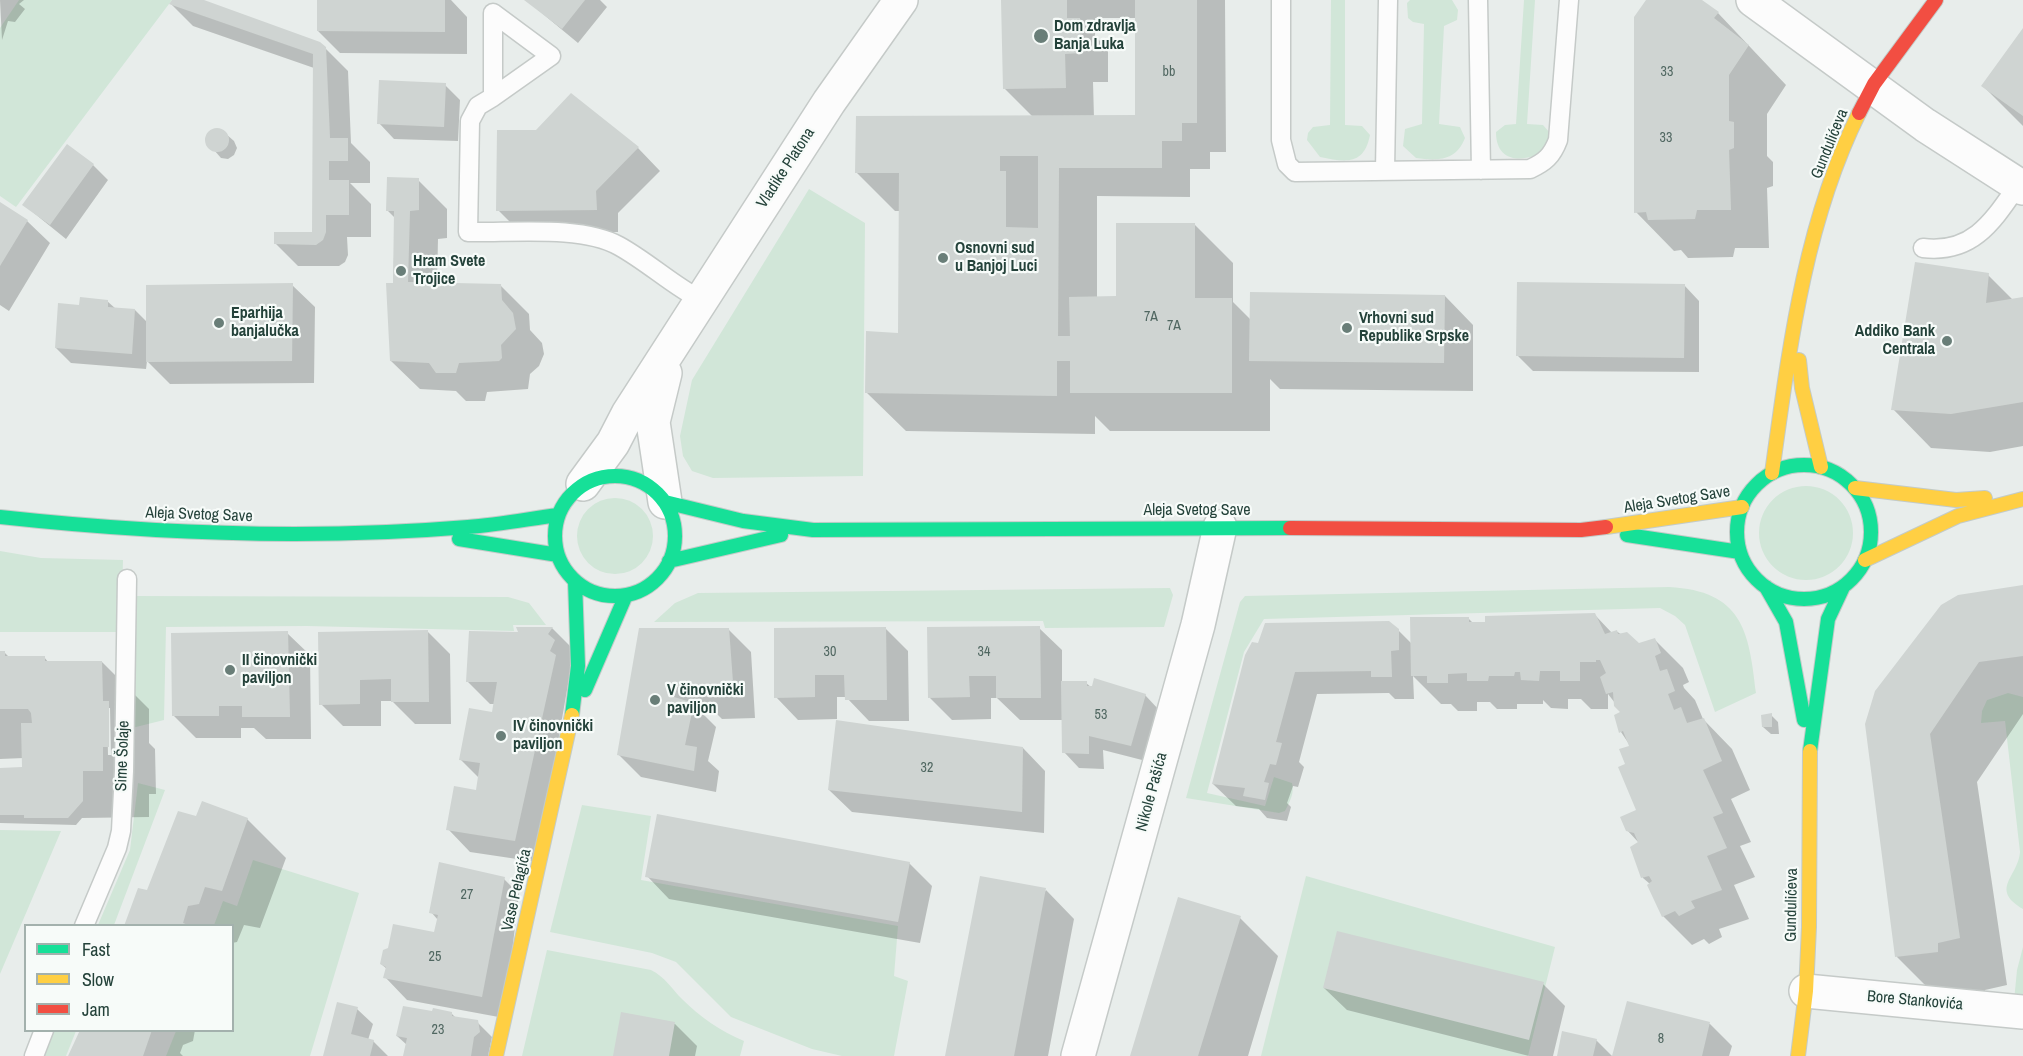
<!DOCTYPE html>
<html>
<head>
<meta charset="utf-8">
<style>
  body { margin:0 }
  #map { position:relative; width:2023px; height:1056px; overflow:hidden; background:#e8edeb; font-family:"Archivo Narrow",sans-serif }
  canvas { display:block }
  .legend { position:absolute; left:24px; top:924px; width:210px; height:108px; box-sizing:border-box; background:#f7fbf9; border:2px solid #a3b1ad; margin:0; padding:8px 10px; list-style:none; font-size:18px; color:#24423a }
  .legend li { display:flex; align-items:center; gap:12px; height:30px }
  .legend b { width:30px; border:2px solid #a3b1ad }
</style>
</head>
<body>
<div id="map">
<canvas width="2023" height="1056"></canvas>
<ul class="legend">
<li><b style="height:8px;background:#16e098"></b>Fast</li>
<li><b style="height:8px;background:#ffcf43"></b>Slow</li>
<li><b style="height:8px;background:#f24e42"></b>Jam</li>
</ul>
</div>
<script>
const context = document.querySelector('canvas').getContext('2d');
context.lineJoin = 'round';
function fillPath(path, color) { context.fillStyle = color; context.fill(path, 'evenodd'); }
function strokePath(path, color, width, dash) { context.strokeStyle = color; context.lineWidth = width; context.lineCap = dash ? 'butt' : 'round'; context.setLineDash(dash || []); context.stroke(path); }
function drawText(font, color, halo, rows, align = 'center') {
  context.font = font + ' "Archivo Narrow",sans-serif'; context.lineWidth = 4.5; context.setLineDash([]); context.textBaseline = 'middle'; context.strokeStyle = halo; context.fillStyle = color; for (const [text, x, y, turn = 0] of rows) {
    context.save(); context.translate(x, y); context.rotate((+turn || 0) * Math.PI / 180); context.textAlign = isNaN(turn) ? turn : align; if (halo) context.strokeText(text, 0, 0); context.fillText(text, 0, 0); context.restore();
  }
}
fillPath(new Path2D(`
  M19 0H172L16 207 0 196V28Z
  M1331 0H1345V125L1362 126 1370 135C1364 166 1345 162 1320 157L1307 140 1308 133 1313 127 1330 125Z
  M1410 0H1452L1458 10 1457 20 1444 26 1439 124 1460 127 1465 138C1456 161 1438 161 1416 158L1403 146 1405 129 1422 124 1424 24 1413 22 1408 18 1407 3Z
  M1524 0H1535L1527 124 1543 125 1550 133 1548 149C1528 162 1496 166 1496 132L1505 125 1516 124Z
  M809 189 865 223 863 476 713 478 692 471 683 456 680 436 692 380Z
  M1759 533a47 47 0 1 1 94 0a47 47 0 1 1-94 0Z
  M577 536a38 38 0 1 1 76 0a38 38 0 1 1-76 0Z
  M0 551 41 558 123 560 121 632H0Z
  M1669 587C1742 591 1749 630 1756 693L1715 712 1685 625 1675 616 1660 608 1264 619 1244 652 1207 793 1265 806 1274 777 1292 783C1295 793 1289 803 1285 811L1279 813 1186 798 1240 602 1245 596Z
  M1170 588 1173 595 1164 627 1045 628 1043 621 654 622 675 603 698 593Z
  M133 596 508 597 529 603 546 625H513L514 631 307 626 166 627 164 720 132 728Z
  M2008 693 2023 697V909C1989 889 2018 877 2020 852L2005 721 1981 723 1982 711 1987 700Z
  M138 783 165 790 114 925H98L130 850Z
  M582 805 651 816 641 880 898 926 894 976 908 981 894 1056H842L812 1049 731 1017 676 962 652 953 550 932Z
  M0 830 61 831 0 974Z
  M253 860 359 893 310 1056H166L176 1031 232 1030V926L214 925 223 901 237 906Z
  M1306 876 1555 947 1528 1056H1261Z
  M2023 947V1002L2014 1001 2017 970Z
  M547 950 651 970C665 977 671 988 682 999 700 1017 720 1031 744 1041L740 1056H522Z
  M53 1031H76L66 1056H44Z`), '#d1e6d8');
fillPath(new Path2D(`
  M0 0H24L19 4 25 9 15 22 8 21 2 40Z
  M174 0H200L325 48 348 71 351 143 370 162V183H350L371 204V237H347L348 255 345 262 339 266H298L275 243 314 233V68L193 26 171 4Z
  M318 0H451L467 17V54L340 53 318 31Z
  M526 0H600L607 7 578 43Z
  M1002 0H1225L1226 152H1210V169H1190V197L1097 196V298H1117L1194 224 1233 263V302L1251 320 1445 296 1473 325V391L1280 389 1270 379V431H1110L1095 416V434L906 431 867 393 899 334 901 211H895L856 172 1035 119 1004 88ZM1095 18H1136V117L1094 118 1093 82H1108V49L1095 36Z
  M1648 0H1699L1718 13 1786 85 1767 114V156L1773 162V186L1767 188 1769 248H1735L1733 257 1688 258 1681 250 1674 251 1636 212Z
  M2023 30V126L1983 86Z
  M445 85 460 100 458 141 394 139 379 123Z
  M572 95 638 148 660 171 618 213V232H520L498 210Z
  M216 129 226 134 234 141 237 148 234 155 228 159 221 158 207 142 210 132Z
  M93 165 108 180 66 239 24 205Z
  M418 180 447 209V238L438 239 437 284 500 285 529 314 530 330 542 343 544 354 539 366 530 374 528 389 487 392 485 401H466L456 391 420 389 391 361 395 218 387 210Z
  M0 204 27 221 50 243 9 311 0 305Z
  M1988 275 2014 301 2023 299V446L1990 452 1931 448 1893 409Z
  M292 285 315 307 314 383 170 384 147 361 146 369 71 363 56 348 107 301 116 309 135 310 148 323Z
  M1684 285 1699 301V372L1533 371 1518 356Z
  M2023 587V714L1977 782 2007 985 1985 990V999L1944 1004 1897 957 1876 691Z
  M1595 615 1612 633 1616 631 1638 645 1655 640 1683 668 1689 682 1683 685 1684 688 1695 700 1703 719 1732 749 1750 790 1731 799 1751 842 1740 846 1755 877 1734 885 1749 919 1719 929 1722 937 1709 944 1704 939 1692 945 1663 916 1650 884 1643 878 1632 847 1639 843 1627 830 1638 811 1627 765 1631 747 1621 732 1622 712 1608 694V709H1591L1581 699H1568V709L1551 708 1543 700V704H1517V709H1497L1490 702H1477V711H1458L1451 704H1441L1413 676 1414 699H1395L1389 693 1317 694 1299 762 1304 767 1298 787 1293 786 1287 803 1291 807 1287 821 1267 818 1259 809 1236 806 1213 784 1246 655 1398 630 1412 644 1468 618 1474 624Z
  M552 628 574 650 537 862 470 852 448 829 477 791 479 778 461 760 493 714 495 704H490L467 681 521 633 518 629Z
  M1039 628 1062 650V683H1086L1091 687 1145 695 1160 711 1146 761 1103 750 1104 769 1079 768 1064 752 1063 720H1020L997 698H991V719L952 720 929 697Z
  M886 629 908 651 909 721H869L846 697H837V719L798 720 776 697Z
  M640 630H729L751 652 755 718 722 719 711 708 698 709 716 727 708 761 719 771 716 792 641 777 618 754Z
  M428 632 450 654 451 724H415L392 701H381V726H343L321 704Z
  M287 633 310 655 311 739H266L254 728H241V738H196L174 716Z
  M0 652H4L10 658 44 657 49 663 102 662 149 709V743L155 749 156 794H149V817L82 818 76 825 0 823V769L24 772V758L0 759ZM107 708H110L111 755H108Z
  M1771 715 1778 722 1779 734H1771L1763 727Z
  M1023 748 1045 771 1044 833 852 812 829 790Z
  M197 817 247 819 286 858 260 928 244 925 237 942 232 943V926H126Z
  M909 863 932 886 920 943 669 899 647 876Z
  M504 879 519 894 504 1018 407 1000 385 977 387 969 381 964 435 934 438 920 431 912Z
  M1046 890 1074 919 1048 1056H947Z
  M1240 918 1278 956 1248 1056H1131Z
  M1543 984 1565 1006 1553 1056H1529L1347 1010 1324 988Z
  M1628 1003 1710 1024 1732 1046 1729 1056H1614Z
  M357 1009 373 1024 368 1040 373 1041 388 1056H324Z
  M452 1014 456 1018 477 1022 492 1037 488 1056H405L407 1045 397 1036Z
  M622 1014 675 1024 697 1046 695 1056H615Z
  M81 1030H195L193 1041 183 1045 180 1053 183 1056H69Z
  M1596 1040 1612 1056H1558Z`), '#0003');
fillPath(new Path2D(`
  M172 0H204L320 42 326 47 330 138H348V161H329V180H349V215H326V232L323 240 316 245 274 244V232H312L313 54 169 4Z
  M317 0H445V32L317 31Z
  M524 0H585L562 29Z
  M1001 0H1067V18H1080V53L1065 54 1066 88 1003 89Z
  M1135 0H1197V123H1182V141H1162V168H1059L1058 336H1070L1069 297 1116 296V223H1195V298H1232V393H1070V361H1057V396L865 393 866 331 898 333 899 173H855L856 116 1135 115ZM1000 156H1038V228L1006 227V171H1000Z
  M1646 0H1702L1719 12 1714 18 1749 45 1729 75V121L1734 122V148L1729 150 1731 210H1697L1695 219 1648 220 1646 212 1634 213V17Z
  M2023 28V116L1981 86Z
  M379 80 446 83 444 127 377 124Z
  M571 93 639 147 596 191 597 210 496 211 497 130H536Z
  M205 140a12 12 0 1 1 24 0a12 12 0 1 1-24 0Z
  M67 144 94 164 50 225 22 205Z
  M387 177 419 178V210L410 211 408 282 501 284 502 300 513 313 516 329 501 345 502 358 499 361 459 363 456 373H436L429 363 390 361 386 283H393L394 211H386Z
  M0 202 28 220 0 266Z
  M1915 262 1989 273 1986 303 2023 297V402L1951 414 1891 410Z
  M1517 282 1685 284 1684 358 1516 356Z
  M293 283 292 361 146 362V285Z
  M1250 292 1445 295 1444 363 1249 361Z
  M80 297 108 300V307L135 309 132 354 55 348 58 303 79 305Z
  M2023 585V656L1979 662 1930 734 1960 938 1938 943V952L1895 957 1865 724 1875 691 1941 605 1958 595Z
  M1595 613 1605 634 1617 630 1618 634 1627 632 1639 643 1655 638 1661 653 1655 656 1660 671 1667 669 1675 691 1668 694 1674 710 1681 707 1687 723 1704 718 1722 761 1703 770 1723 813 1713 817 1727 848 1707 856 1722 890 1691 901 1695 908 1679 916 1675 911 1662 917 1647 885 1652 881 1649 876 1641 878 1630 847 1638 842 1634 833 1626 831 1620 817 1636 810 1618 767 1625 764 1619 749 1629 746 1623 731 1619 733 1614 715 1620 712 1614 706 1613 692 1606 694 1600 677 1606 673 1600 660H1596V662H1580V681H1560V671H1540L1539 681 1521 680 1520 672H1515L1514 676H1489L1488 681H1467V673L1448 674V683H1427V676H1411L1410 617H1469V622H1485V616Z
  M1389 621 1399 629V650L1391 651 1392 677H1371V671L1295 672 1276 742 1282 743 1276 765 1270 764 1264 782 1269 783 1265 800 1243 796 1245 788 1212 784 1245 655 1252 642 1258 643 1265 623Z
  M1040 626 1041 698H996V676H969L970 697 928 698 927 627Z
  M516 627H553L548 634 555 640 550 651 556 655 515 841 446 830 454 786 476 790 480 763 459 760 469 708 492 712 497 682H466L469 631 518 632Z
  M886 627 887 700H845L844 675H815V697L774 698V628Z
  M639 628H729L734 696 698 697V686L676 687 674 697 694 703 685 745 697 747 694 771 617 755Z
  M428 630 429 702H391V679L360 680V704L319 705 318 632Z
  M288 631 290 717H242V706H219V716H172L171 633Z
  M0 651H5V656H45V661H102L103 701H109V747H103V771H83V801L68 818H24V815H0V768L22 767 21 723H32L31 713 28 709H0Z
  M1094 678 1146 694 1131 746 1089 736V754L1062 753 1061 681H1087V686H1092Z
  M1772 713V727H1762L1761 715Z
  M836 720 1023 747 1022 812 828 790Z
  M202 801 248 818 222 891 205 887 199 904 188 906 183 923 190 926H124L138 888 147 890 178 811 196 816Z
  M657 814 910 862 898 922 645 877Z
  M439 862 505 877 482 997 383 978 386 967 380 964 383 950 388 948 393 924 434 932 438 915 429 913Z
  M980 876 1046 888 1014 1056H945Z
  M1178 897 1241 916 1198 1056H1130Z
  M1337 931 1544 982 1529 1040 1323 988Z
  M1627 1001 1710 1022 1702 1056H1612Z
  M337 1002 358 1007 351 1034 374 1040 370 1056H323Z
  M403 1006 432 1011 433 1008 452 1012V1016L478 1020 480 1032 474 1037 471 1056H403L407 1038 396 1036Z
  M621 1012 675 1022 669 1056H613Z
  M80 1030H152L143 1056H68Z
  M1562 1031 1597 1039 1593 1056H1557Z`), '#cfd4d2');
const lane = new Path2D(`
  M1281 0V140L1287 164 1295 172 1530 169C1545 162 1552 156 1558 140L1569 0
  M1478 0 1481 170
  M493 13 551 56 493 97Z
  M493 97 478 106 470 121 468 232C511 233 582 225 619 246 648 262 672 285 701 300
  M1385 170 1388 0
  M1923 248C1973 254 1993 221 2018 185
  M84 926 117 848 121 831 124 771 127 579
  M34 1056 44 1030`);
const street = new Path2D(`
  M1753 0 1925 125 2023 188
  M583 484 613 443 628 414 829 102 901 0
  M665 502 653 422 665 373
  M1806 991 2023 1012
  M1078 1056 1198 625 1220 527`);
const fast = new Path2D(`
  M1737 532a67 67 0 1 1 134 0a67 67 0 1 1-134 0Z
  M555 536a60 60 0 1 1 120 0a60 60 0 1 1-120 0Z
  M665 502 743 521 813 530 1290 528
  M0 517C155 534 312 540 468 527 498 525 528 519 558 515
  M1627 535 1740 552
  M459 539 558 555
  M669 561 781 535
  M1766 587 1786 622 1804 720
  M585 690 626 595
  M572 715 578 666 575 581
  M1810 751 1828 619 1843 587`);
const slow = new Path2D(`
  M1799 360 1802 388 1821 467
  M1772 473C1789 351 1804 224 1859 113
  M1855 488 1956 500 1985 498
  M1606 527 1742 507
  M1865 560 1958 516 2023 499
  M496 1056 572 715
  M1798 1056 1806 991 1809 927 1810 751`);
const jam = new Path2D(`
  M1859 113 1874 84 1936 0
  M1290 528 1581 530 1606 527`);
strokePath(lane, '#c5cac8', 21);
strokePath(street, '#c5cac8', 36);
strokePath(fast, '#c3cbc8', 16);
strokePath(slow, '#c3cbc8', 16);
strokePath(jam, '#c3cbc8', 16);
strokePath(lane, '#fcfcfc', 18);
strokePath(street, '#fcfcfc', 33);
strokePath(fast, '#16e098', 14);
strokePath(slow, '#ffcf43', 14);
strokePath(jam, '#f24e42', 14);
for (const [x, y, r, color] of [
  [1041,36,8,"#697e78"],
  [943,258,6,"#697e78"],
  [401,271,6,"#697e78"],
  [219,323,6,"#697e78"],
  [1347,328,6,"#697e78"],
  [1947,341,6,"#697e78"],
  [230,670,6,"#697e78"],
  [655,700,6,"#697e78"],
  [501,736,6,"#697e78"]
]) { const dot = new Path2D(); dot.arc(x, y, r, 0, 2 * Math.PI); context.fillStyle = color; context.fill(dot); strokePath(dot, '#f7fbf9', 2); }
drawText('14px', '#506761', null, [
  ["bb",1169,72],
  ["33",1667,72],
  ["33",1666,138],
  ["7A",1151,317],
  ["7A",1174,326],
  ["30",830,652],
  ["34",984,652],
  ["53",1101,715],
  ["32",927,768],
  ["27",467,895],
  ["25",435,957],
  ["23",438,1030],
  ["8",1661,1039]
]);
drawText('bold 16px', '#24423a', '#f7fbf9', [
  ["Dom zdravlja",1054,27],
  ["Banja Luka",1054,45],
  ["Osnovni sud",955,249],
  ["u Banjoj Luci",955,267],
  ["Hram Svete",413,262],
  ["Trojice",413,280],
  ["Eparhija",231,314],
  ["banjalučka",231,332],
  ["Vrhovni sud",1359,319],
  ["Republike Srpske",1359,337],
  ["Addiko Bank",1935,332,"right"],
  ["Centrala",1935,350,"right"],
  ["II činovnički",242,661],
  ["paviljon",242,679],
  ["V činovnički",667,691],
  ["paviljon",667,709],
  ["IV činovnički",513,727],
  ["paviljon",513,745]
], 'left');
drawText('16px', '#24423a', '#f7fbf9', [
  ["Gundulićeva",1830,144,-68],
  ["Vladike Platona",786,168,-57],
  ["Aleja Svetog Save",1677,500,-9],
  ["Aleja Svetog Save",1197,511],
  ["Aleja Svetog Save",199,515,2],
  ["Sime Šolaje",123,756,-88],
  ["Nikole Pašića",1152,792,-75],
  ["Vase Pelagića",517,890,-77],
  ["Gundulićeva",1792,905,-89],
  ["Bore Stankovića",1915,1001,5]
]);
</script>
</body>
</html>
